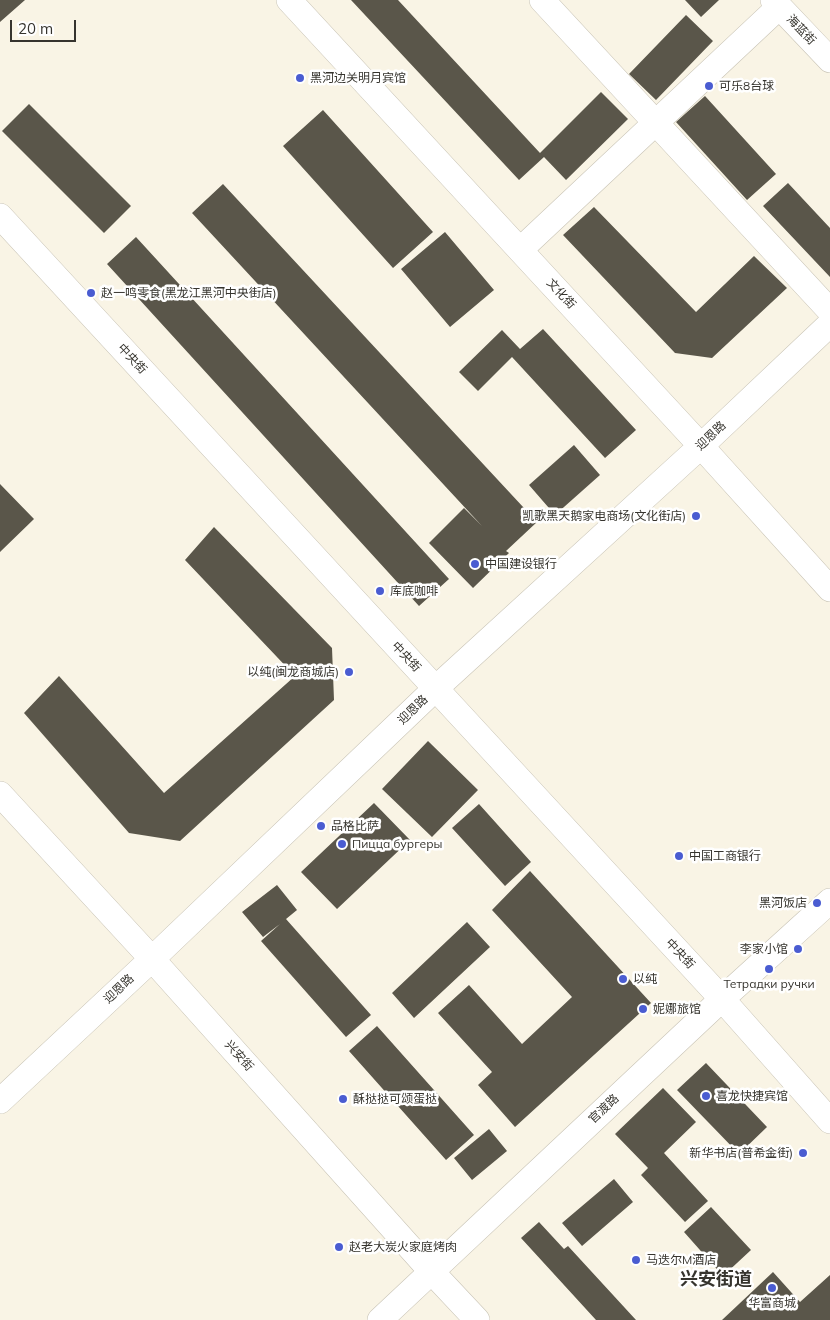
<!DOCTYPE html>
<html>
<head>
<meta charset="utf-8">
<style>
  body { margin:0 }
  #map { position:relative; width:830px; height:1320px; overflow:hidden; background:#f9f4e5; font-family:Mulish,sans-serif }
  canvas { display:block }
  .scale { position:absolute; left:10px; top:20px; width:66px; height:22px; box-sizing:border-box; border:2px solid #36342e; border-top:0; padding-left:6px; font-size:15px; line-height:18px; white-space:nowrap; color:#36342e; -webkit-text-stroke:4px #fff; paint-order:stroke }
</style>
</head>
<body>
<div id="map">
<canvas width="830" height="1320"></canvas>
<div class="scale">20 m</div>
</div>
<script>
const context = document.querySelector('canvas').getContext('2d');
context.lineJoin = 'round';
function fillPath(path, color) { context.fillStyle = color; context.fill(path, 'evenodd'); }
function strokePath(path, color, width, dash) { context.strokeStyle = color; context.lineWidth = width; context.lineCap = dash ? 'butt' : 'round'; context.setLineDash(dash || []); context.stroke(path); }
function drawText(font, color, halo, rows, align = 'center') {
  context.font = font + ' Mulish,"Noto Sans SC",sans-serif'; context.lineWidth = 5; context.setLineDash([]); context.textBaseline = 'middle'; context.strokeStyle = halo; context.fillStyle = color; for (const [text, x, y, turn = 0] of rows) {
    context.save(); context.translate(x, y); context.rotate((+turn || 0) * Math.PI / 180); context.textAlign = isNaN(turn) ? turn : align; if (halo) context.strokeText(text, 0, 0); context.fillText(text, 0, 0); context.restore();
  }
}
fillPath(new Path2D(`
  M0 0H25L0 22Z
  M351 0H398L540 153 601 92 628 119 566 180 544 157 519 180Z
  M685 0H719L701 17Z
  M686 15 713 41 656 100 629 74Z
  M705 96 776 174 747 200 676 122Z
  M29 104 131 206 104 233 2 131Z
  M323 110 433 232 393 268 283 146Z
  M788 183 830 228V277L763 206Z
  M223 184 537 522 506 551 509 553 473 588 429 543 464 508 482 526 192 213Z
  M594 207 696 312 754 256 787 288 712 358 675 353 563 235Z
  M445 232 494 290 450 327 401 269Z
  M136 237 449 579 419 606 107 264Z
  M543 329 636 430 605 458 512 357 478 391 459 372 502 330 520 349Z
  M574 445 600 475 555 515 529 485Z
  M0 484 34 519 0 552Z
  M214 527 332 648 334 700 180 841 129 833 24 713 59 676 164 793 295 676 185 560Z
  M428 741 478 790 432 837 382 789Z
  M374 803 410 840 337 909 301 872Z
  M479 804 531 862 505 886 452 828Z
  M530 871 651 1003 515 1127 478 1085 492 1072 438 1013 469 985 522 1044 572 997 492 910Z
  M277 885 297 910 286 919 371 1015 346 1037 261 941 280 924 263 937 242 912Z
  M467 922 490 947 414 1018 392 993Z
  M377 1026 474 1135 446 1160 349 1051Z
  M706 1063 767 1127 739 1154 677 1090Z
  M663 1088 696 1122 664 1153 708 1201 685 1222 641 1175 648 1168 615 1134Z
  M489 1129 507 1151 472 1180 454 1158Z
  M614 1179 633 1202 582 1246 562 1223Z
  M711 1207 751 1250 723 1276 684 1232Z
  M539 1222 564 1249 568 1246 636 1320H596L521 1238Z
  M773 1272 800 1302 830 1275V1320H722Z`), '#5a564a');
const minor = new Path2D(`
  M289 0 701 446 830 589
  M542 0 830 311
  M773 0 830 60
  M0 216 722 999 830 1121
  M520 250 779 7
  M0 794 152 959 431 1271 477 1320
  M0 1101 152 959 435 689 701 446 830 324
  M380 1320 722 999 830 901`);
strokePath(minor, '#c8c3b5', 26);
strokePath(minor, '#fff', 25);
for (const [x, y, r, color] of [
  [300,78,5,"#4a5cd1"],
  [709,86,5,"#4a5cd1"],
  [91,293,5,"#4a5cd1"],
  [696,516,5,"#4a5cd1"],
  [475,564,5,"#4a5cd1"],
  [380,591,5,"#4a5cd1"],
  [349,672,5,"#4a5cd1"],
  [321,826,5,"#4a5cd1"],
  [342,844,5,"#4a5cd1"],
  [679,856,5,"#4a5cd1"],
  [817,903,5,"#4a5cd1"],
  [798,949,5,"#4a5cd1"],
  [769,969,5,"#4a5cd1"],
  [623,979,5,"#4a5cd1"],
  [643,1009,5,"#4a5cd1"],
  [706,1096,5,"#4a5cd1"],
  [343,1099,5,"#4a5cd1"],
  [803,1153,5,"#4a5cd1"],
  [339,1247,5,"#4a5cd1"],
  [636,1260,5,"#4a5cd1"],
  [772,1288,5,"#4a5cd1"]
]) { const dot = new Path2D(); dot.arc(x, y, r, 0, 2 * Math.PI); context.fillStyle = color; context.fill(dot); strokePath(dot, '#fff', 2); }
drawText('12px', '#36342e', '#fff', [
  ["海蓝街",801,30,46],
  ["文化街",561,294,47],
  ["中央街",132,359,47],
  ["迎恩路",711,436,-43],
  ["中央街",406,657,47],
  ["迎恩路",413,710,-44],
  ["中央街",680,954,47],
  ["迎恩路",119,989,-43],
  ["兴安街",239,1056,48],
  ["官渡路",604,1109,-43]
]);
drawText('12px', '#36342e', '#fff', [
  ["黑河边关明月宾馆",310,78],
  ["可乐8台球",719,86],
  ["赵一鸣零食(黑龙江黑河中央街店)",101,293],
  ["凯歌黑天鹅家电商场(文化街店)",686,516,"right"],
  ["中国建设银行",485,564],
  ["库底咖啡",390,591],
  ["以纯(闽龙商城店)",339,672,"right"],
  ["品格比萨",331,826],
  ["Пицца бургеры",352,844],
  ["中国工商银行",689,856],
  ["黑河饭店",807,903,"right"],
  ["李家小馆",788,949,"right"],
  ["以纯",633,979],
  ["Тетрадки ручки",769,984,"center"],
  ["妮娜旅馆",653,1009],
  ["喜龙快捷宾馆",716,1096],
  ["酥挞挞可颂蛋挞",353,1099],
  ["新华书店(普希金街)",793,1153,"right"],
  ["赵老大炭火家庭烤肉",349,1247],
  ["马迭尔M酒店",646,1260],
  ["华富商城",772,1303,"center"]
], 'left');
drawText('bold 18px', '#36342e', '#fff', [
  ["兴安街道",716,1280]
]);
</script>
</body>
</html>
